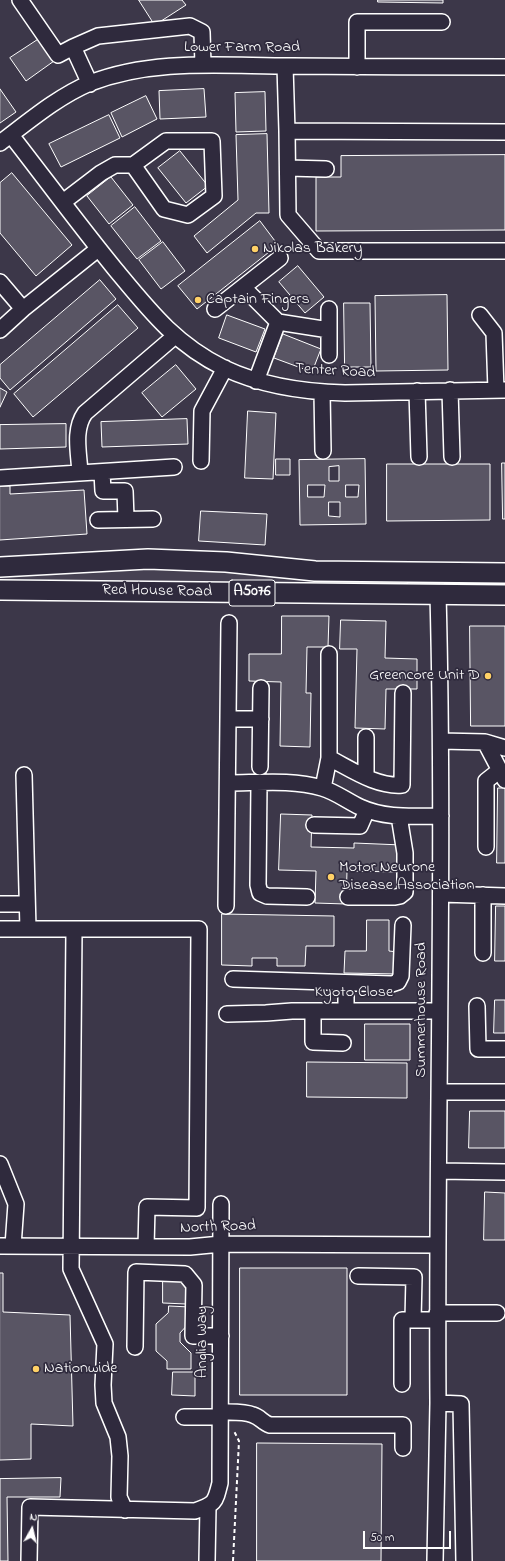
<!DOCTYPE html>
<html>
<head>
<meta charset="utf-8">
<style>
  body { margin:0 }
  #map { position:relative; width:505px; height:1561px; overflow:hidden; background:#2f2a3d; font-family:"Indie Flower",sans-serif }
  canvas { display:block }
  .north { position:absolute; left:12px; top:1509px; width:40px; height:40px; -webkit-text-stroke:3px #2f2a3d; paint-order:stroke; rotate:8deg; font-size:11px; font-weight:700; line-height:16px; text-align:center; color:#fff }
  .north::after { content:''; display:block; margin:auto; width:14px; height:18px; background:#fff; clip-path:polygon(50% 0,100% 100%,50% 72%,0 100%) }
  .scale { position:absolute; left:363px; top:1531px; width:88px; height:18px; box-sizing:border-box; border:2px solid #fff; border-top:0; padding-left:5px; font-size:12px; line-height:14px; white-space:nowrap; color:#fff; -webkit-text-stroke:3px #2f2a3d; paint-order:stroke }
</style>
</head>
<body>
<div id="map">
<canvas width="505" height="1561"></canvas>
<div class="north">N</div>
<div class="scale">50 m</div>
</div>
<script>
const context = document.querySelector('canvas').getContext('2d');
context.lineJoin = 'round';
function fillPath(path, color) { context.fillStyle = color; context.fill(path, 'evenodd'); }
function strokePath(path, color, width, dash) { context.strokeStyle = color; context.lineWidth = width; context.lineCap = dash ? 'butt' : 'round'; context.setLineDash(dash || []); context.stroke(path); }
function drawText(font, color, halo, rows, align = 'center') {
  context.font = font + ' "Indie Flower",sans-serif'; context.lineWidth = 3.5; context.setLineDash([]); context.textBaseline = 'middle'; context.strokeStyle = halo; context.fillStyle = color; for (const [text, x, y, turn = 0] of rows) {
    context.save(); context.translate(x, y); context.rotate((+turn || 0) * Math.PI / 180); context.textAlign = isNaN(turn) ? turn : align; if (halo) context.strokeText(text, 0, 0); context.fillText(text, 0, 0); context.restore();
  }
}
fillPath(new Path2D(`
  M0 0H505V1561H0Z`), '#3c3749');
fillPath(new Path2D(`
  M123 567 187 568 287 574 343 583 415 584V587L0 583V573Z
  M468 579 505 580V587L453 586Z`), '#464152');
const building = new Path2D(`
  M139 0H182L186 5 155 25Z
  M378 0H443V3L378 2Z
  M39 39 54 61 26 81 10 58Z
  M0 89 16 112 0 123Z
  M204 89 206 117 160 119 159 91Z
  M265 92 266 131 236 132 235 93Z
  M146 96 157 119 122 137 111 113Z
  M109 115 120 138 61 167 49 144Z
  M267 134 269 213H256L207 253 194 236 238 200 236 135Z
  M180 151 208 186 186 203 158 168Z
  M505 155V230L316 231V177H341V156Z
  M12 173 72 245 36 276 0 233V183Z
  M111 177 133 205 109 224 87 196Z
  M135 207 161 241 137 259 111 226Z
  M260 221 278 245 197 309 178 286Z
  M163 242 185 271 161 289 139 260Z
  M298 266 324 297 305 313 279 282Z
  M100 280 116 299 10 390 0 378V365Z
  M447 295 448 370 376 371 375 296Z
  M344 303H370L371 367H345Z
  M118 305 138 328 33 417 14 394Z
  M227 315 265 329 256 352 219 338Z
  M283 334 321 349 312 372 274 358Z
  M176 365 196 389 162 417 142 393Z
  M0 388 7 392 0 407Z
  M248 411 276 413 273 479 245 478Z
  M187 419 188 444 102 447 101 422Z
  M66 424V447L0 449V425Z
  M276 459H290V475H276Z
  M365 459 366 524 300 525 299 460ZM339 466V481H329V467ZM308 485H325L324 497H308ZM346 485H359L358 497H346ZM329 502H340V517L329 516Z
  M502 463H505V519H503Z
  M387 464H490V520L387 521Z
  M0 486H10V494L84 490 87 534 0 540Z
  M201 511 267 514 265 545 199 541Z
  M282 616H329L328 647H307L306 693H311L310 747 280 746 281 682 249 681V654H281Z
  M341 620 386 621 385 658 417 659V689H386L385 729 355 728 357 649H340Z
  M470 626H505V726H471Z
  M498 788H505V863H497Z
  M281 814 312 815 311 847 354 848V843L402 845 401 872 347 871 346 904 315 903 316 871 279 870Z
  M496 906H505V961H495Z
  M222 914 334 916V946H306L305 966H277V958H252V966L222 965Z
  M367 920H389V951L398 952V974L344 973 345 951H366Z
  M495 1000H505V1033H494Z
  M365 1024H410V1060H365Z
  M307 1062 407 1063V1098L307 1097Z
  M470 1111H505V1148H469Z
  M485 1192 505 1193V1240H484Z
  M240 1268H347V1395H240Z
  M0 1273H3V1312L70 1315 73 1426 31 1424V1459L0 1460Z
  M163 1280 186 1281V1304L163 1303Z
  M169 1306 190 1307V1322L180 1333V1342L191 1353V1369H167V1361L156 1351V1324L168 1313Z
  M173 1372H195V1396L172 1395Z
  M257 1443 382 1444 381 1561H257Z
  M61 1478 60 1497H7L8 1561H0V1479Z`);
fillPath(building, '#595564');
strokePath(building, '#fff', 1);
const minor = new Path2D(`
  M20 0 58 55 73 47
  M285 66 287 131 288 215 319 251H505
  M357 67V22H442
  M90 84 73 47 98 36 190 26 202 32 203 65
  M287 131 505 132
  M11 135C46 180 79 225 115 269 149 310 175 344 224 368 262 386 303 392 345 393L505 390
  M0 143C28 122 57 97 90 83 154 58 224 66 291 66 362 67 434 67 505 67
  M288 168 326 169
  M63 202 101 173 115 165H133L166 141H212L214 196 188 215 164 209 133 165
  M0 282 23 309
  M243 287 278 322 329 330
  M215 309 280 258
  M480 315 494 333 496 390
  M0 330 23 309 98 249
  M329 355V309
  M256 381 278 322
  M450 390 452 457
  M417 391 419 457
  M322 392 323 451
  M201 461 202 411 225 368
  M102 472 103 491H125L126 519
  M80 473C79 453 73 430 85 413L175 336
  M0 478 174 467
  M98 520 153 519
  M438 594C445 864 436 1134 438 1403L461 1404 464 1561
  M228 719H261
  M441 741 485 742 505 748
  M485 742 505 780
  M329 758C351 769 376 787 402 785L403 693
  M260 767 261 688
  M24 775 28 929
  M366 776V737
  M228 783C258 783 292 779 322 788 336 792 347 801 360 807 386 819 413 816 441 816
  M259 783 258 885 260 893 267 896 307 897
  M323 788 329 758V654
  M314 825 360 826 367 810
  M486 847V781L500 770
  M441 894 505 896
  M483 895V953
  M348 897H395L400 896 405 892V853L399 816
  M0 904H27
  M226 906 229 623
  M0 929H199L197 1208 147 1207 146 1247
  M74 930 71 1269 105 1344 103 1385 104 1403 118 1437 120 1456 119 1497 125 1510
  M233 979 392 984 398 982 401 976 403 925
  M346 983V1011
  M477 1006 478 1049H505
  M313 1011V1042L343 1043
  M227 1014 266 1013 292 1011H439
  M439 1092H505
  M0 1164 16 1204 13 1246
  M439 1171 505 1172
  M0 1246 190 1247 221 1244 437 1245
  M358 1276 414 1277 413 1320
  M437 1313H497
  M135 1347 136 1272 185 1274 194 1285 193 1336H221
  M402 1384V1320H437
  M220 1412C231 1412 244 1411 253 1415 260 1417 263 1423 270 1425H403V1448
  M184 1417H220
  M29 1561 30 1507 195 1511C215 1504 215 1503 220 1483L221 1204
  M207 1561 208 1507
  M435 1561 438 1403`);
const major = new Path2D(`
  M0 567 148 559 226 562 315 571 505 573
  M0 590 505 595`);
strokePath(minor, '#fff', 18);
strokePath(major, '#fff', 22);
strokePath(new Path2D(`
  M233 1561 239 1441 234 1431`), '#fff', 2, [4, 3]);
strokePath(minor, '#2f2a3d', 15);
strokePath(major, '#2f2a3d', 19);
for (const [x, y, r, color] of [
  [255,249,4,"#ffd166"],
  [198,300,4,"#ffd166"],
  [488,676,4,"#ffd166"],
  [331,877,4,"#ffd166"],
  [36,1369,4,"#ffd166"]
]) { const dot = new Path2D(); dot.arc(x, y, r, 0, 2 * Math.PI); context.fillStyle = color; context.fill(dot); strokePath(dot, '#2f2a3d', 1.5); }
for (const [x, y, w] of [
  [252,593,46]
]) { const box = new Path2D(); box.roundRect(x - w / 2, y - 13, w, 26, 3); context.fillStyle = '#2f2a3d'; context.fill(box); strokePath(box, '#fff', 1); }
drawText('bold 15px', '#fff', null, [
  ["A5076",252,593]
]);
drawText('16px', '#fff', '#2f2a3d', [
  ["Lower Farm Road",242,48],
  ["Tenter Road",335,372,3],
  ["Red House Road",157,592,1],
  ["Kyoto Close",354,993],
  ["Summerhouse Road",422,1010,-90],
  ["North Road",218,1228,-2],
  ["Anglia Way",203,1342,-90]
]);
drawText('16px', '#fff', '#2f2a3d', [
  ["Nikolas Bakery",263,249],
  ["Captain Fingers",206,300],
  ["Greencore Unit D",480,676,"right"],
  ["Motor Neurone",339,868],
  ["Disease Association",339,886],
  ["Nationwide",44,1369]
], 'left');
</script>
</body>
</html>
